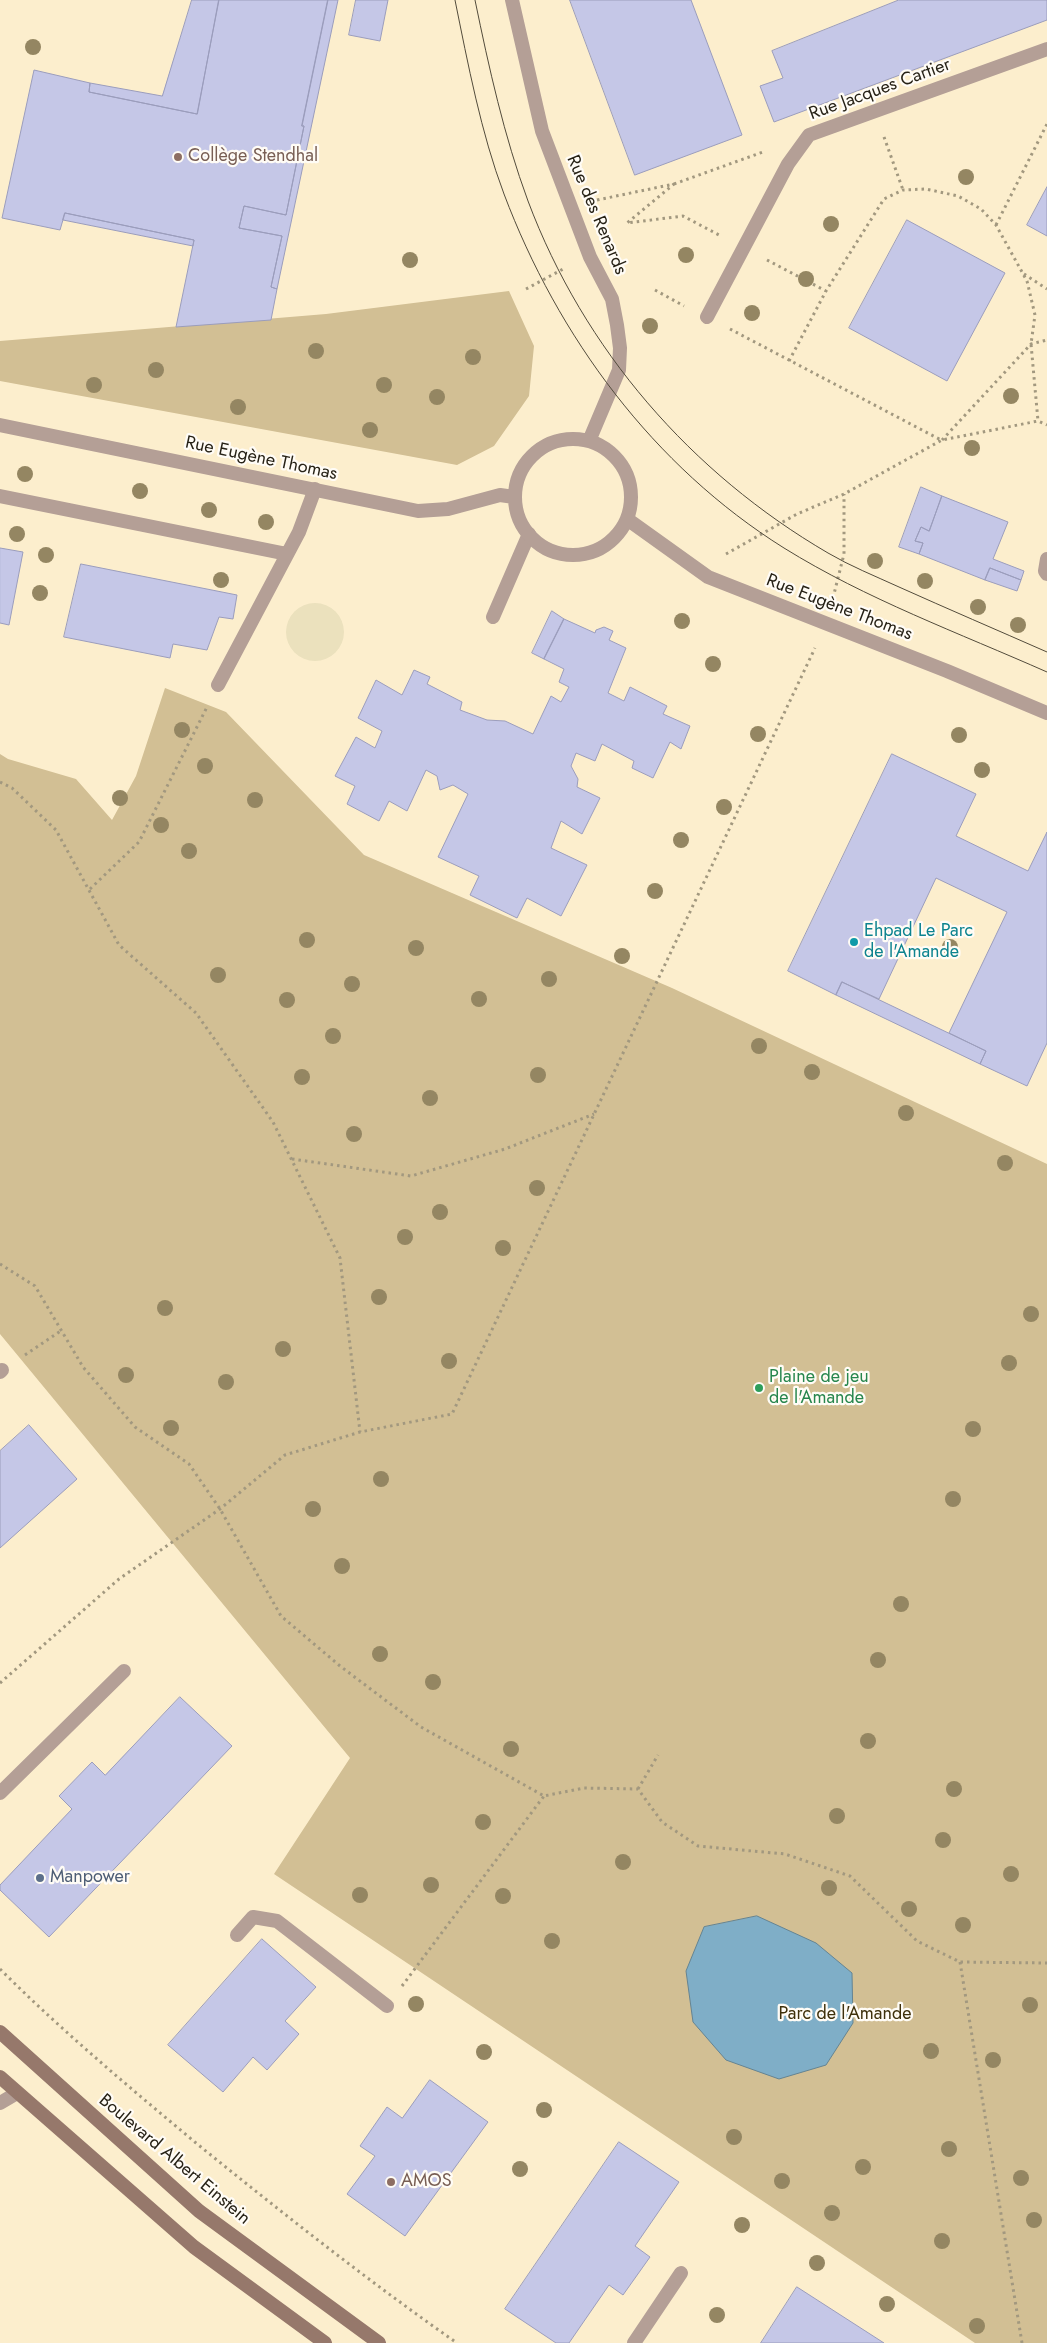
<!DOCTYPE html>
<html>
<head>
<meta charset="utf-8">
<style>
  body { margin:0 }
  canvas { display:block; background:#fceecd }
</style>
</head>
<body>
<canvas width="1047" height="2343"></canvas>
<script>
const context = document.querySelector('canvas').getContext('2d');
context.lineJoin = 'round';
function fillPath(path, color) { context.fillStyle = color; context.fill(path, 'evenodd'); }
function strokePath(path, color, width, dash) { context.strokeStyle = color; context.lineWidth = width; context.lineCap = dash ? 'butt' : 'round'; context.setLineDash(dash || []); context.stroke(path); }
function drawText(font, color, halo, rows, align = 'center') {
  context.font = font + ' Jost,sans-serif'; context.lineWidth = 4.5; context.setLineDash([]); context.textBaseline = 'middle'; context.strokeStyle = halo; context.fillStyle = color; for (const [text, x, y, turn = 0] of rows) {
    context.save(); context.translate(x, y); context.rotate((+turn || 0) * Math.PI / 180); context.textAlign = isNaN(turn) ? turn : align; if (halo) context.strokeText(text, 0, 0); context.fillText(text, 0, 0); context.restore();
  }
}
fillPath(new Path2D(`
  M509 291 534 346 529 396 494 446 457 465 0 381V341L326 314Z
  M165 688 226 712 364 855 672 988 1047 1164V2343H975L274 1874 350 1758 0 1334V754L8 759 76 779 112 820 136 776Z`), '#d2bf94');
fillPath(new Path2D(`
  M286 632a29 29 0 1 1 58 0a29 29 0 1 1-58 0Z`), '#ebe1bd');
const water = new Path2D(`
  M757 1916 816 1943 852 1973 853 2023 826 2065 779 2079 726 2060 693 2022 686 1971 704 1927Z`);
fillPath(water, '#7faec7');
strokePath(water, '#658492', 1);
const building = new Path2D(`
  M192 0H219L197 114 89 92 90 83 162 96Z
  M219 0H328L302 126H304L286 215 244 206 239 228 282 236 271 287 277 289 271 320 176 327 194 240 65 213 60 230 2 218 34 70 90 83 89 92 197 114Z
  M328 0H338L277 289 271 287 282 236 239 228 244 206 286 215 304 126H302Z
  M356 0H388L380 41 349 35Z
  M570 0H691L742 135 635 175Z
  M899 0H1047V20L774 122 760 86 783 78 772 51Z
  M1047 187V236L1027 225Z
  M65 213 194 240 193 246 63 220Z
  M907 220 1005 273 947 381 849 328Z
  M921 487 942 496 929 531 921 527 915 541 923 543 919 554 899 547Z
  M942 496 1008 522 993 559 1024 571 1021 580 990 568 985 580 919 554 923 543 915 541 921 527 929 531Z
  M0 548 23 552 9 625 0 623Z
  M81 564 237 595 233 619 219 617 207 650 173 644 170 658 64 637Z
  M990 568 1021 580 1017 591 985 580Z
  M552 611 564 619 544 659 532 653Z
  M564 619 595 633 596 630 604 627 613 631 609 640 626 648 608 693 624 701 630 687 667 706 663 714 690 726 681 749 670 742 653 778 632 768 634 761 602 744 595 761 576 753 571 766 578 779 577 787 600 798 582 834 561 821 551 848 587 865 561 916 527 898 517 918 470 895 479 876 438 857 468 794 453 785 440 790 437 776 426 770 407 811 389 801 379 821 347 804 355 786 335 776 356 737 375 748 382 731 358 718 376 680 402 695 414 670 430 677 427 684 462 702 460 710 487 720 505 721 533 734 551 696 561 702 569 687 559 682 564 669 544 659Z
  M892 754 976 794 956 836 1028 871 1047 832V1043L1027 1086 980 1064 986 1051 949 1033 1007 912 936 878 879 999 842 982 836 995 788 971Z
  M842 982 986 1051 980 1064 836 995Z
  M29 1425 77 1479 0 1548V1451Z
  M180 1697 232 1746 49 1937 0 1890V1885L72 1809 59 1796 92 1762 105 1775Z
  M262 1939 316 1987 285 2021 299 2034 267 2070 253 2057 223 2092 168 2045Z
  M430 2080 488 2122 405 2236 347 2194 375 2156 360 2146 387 2107 402 2118Z
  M619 2142 679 2182 635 2246 650 2257 623 2295 609 2285 569 2343H556L505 2309Z
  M797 2287 884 2343H761Z`);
fillPath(building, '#c5c7e7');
strokePath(building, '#9b9dbc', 1);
strokePath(new Path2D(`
  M884 137 903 190
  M674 184 763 152
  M597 200 674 184 627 223 683 216 719 235
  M996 225 1047 124
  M767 260 826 291
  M1024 274 1047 289
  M526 289 565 268
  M655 290 684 306
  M730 329 941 440
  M789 361 826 291 884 199 903 190 926 189 958 196 981 209 996 225 1027 281 1035 315 1031 344 1038 421
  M942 440 1031 344 1047 340
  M726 554 797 514 844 494 942 440 1038 421 1047 425
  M833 598 844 554V494
  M0 782 12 788 56 830 119 945 196 1013 273 1122 340 1258 360 1432
  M90 889 139 842 207 707
  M292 1159 411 1176 505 1149 594 1114
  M0 1264 35 1286 83 1367 135 1427 189 1464 220 1509 281 1616 340 1666 421 1727 544 1796 584 1788 638 1789 662 1822 698 1846 785 1854 850 1876 917 1941 960 1962 1047 1963
  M25 1355 62 1330
  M0 1683 119 1579 220 1509 285 1455 360 1432 452 1414 815 648
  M638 1789 658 1755
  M960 1962 1022 2343
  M0 1969C62 2031 129 2087 196 2143 281 2212 367 2280 457 2343
  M402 1986 544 1796`), '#a2987f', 3, [2.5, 4]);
strokePath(new Path2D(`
  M0 496 287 554
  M1047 559 1045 571 1047 574
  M493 617 529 534
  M218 685 299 532 315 489
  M0 1372 2 1370
  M0 1793 124 1671
  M237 1935 253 1917 277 1921 387 2006
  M0 2103 17 2093
  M634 2343 681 2273`), '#b49f96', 14);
strokePath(new Path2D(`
  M512 0 542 131 590 257 612 299 617 325 620 348 619 370 589 441
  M707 317 788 164 809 135 1047 49
  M0 425 418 511 448 509 500 495 514 497
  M515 497a58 58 0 1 1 116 0a58 58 0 1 1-116 0Z
  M627 519 708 577 947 671 1047 713`), '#b49f96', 14);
strokePath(new Path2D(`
  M0 2032 199 2211 379 2343
  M0 2077 194 2247 325 2343`), '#96786b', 14);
strokePath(new Path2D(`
  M455 0C468 64 481 133 504 194 558 337 653 466 784 548 866 599 959 633 1047 672
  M475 0C489 68 504 136 528 201 584 350 691 473 828 553 850 566 875 576 899 587 948 609 997 630 1047 652`), '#524b3b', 1);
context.fillStyle = '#948662';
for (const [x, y] of [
  [33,47],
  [966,177],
  [831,224],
  [686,255],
  [410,260],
  [806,279],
  [752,313],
  [650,326],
  [316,351],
  [473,357],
  [156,370],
  [94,385],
  [384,385],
  [1011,396],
  [437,397],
  [238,407],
  [370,430],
  [972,448],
  [25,474],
  [140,491],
  [209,510],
  [266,522],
  [17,534],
  [46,555],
  [875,561],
  [221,580],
  [925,581],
  [40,593],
  [978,607],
  [682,621],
  [1018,625],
  [713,664],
  [182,730],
  [758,734],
  [959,735],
  [205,766],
  [982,770],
  [120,798],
  [255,800],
  [724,807],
  [161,825],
  [681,840],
  [189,851],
  [655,891],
  [307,940],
  [950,947],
  [416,948],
  [622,956],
  [218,975],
  [549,979],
  [352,984],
  [479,999],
  [287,1000],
  [333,1036],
  [759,1046],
  [812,1072],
  [538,1075],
  [302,1077],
  [430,1098],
  [906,1113],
  [354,1134],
  [1005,1163],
  [537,1188],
  [440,1212],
  [405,1237],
  [503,1248],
  [379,1297],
  [165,1308],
  [1031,1314],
  [283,1349],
  [449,1361],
  [1009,1363],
  [126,1375],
  [226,1382],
  [171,1428],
  [973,1429],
  [381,1479],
  [953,1499],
  [313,1509],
  [342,1566],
  [901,1604],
  [380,1654],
  [878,1660],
  [433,1682],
  [868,1741],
  [511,1749],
  [954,1789],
  [837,1816],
  [483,1822],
  [943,1840],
  [623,1862],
  [1011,1874],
  [431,1885],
  [829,1888],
  [360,1895],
  [503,1896],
  [909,1909],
  [963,1925],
  [552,1941],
  [416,2004],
  [1030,2005],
  [931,2051],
  [484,2052],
  [993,2060],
  [544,2110],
  [734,2137],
  [949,2149],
  [863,2167],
  [520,2169],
  [1021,2178],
  [782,2181],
  [832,2213],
  [1034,2220],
  [742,2225],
  [942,2241],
  [817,2263],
  [887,2304],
  [717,2315],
  [977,2326]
]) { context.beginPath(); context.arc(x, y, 8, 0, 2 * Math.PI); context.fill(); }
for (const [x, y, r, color] of [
  [178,157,5,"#8d6e63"],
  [854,942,5,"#0f9aa8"],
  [759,1388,5,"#2e9e5b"],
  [40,1878,5,"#5c6f8a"],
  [391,2182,5,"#8d6e63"]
]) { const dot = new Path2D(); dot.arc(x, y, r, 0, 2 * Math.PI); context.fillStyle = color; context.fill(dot); strokePath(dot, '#fffcf6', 2); }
drawText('18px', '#272216', '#fffcf6', [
  ["Rue Jacques Cartier",880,90,-20],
  ["Rue des Renards",596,215,67],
  ["Rue Eugène Thomas",261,459,12],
  ["Rue Eugène Thomas",839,608,21],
  ["Boulevard Albert Einstein",174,2160,40]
]);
drawText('18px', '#785e54', '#fffcf6', [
  ["Collège Stendhal",188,157],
  ["AMOS",401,2182]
], 'left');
drawText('18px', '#0d838f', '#fffcf6', [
  ["Ehpad Le Parc",864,932],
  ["de l'Amande",864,953]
], 'left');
drawText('18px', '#27864d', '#fffcf6', [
  ["Plaine de jeu",769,1378],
  ["de l'Amande",769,1399]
], 'left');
drawText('18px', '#4e5e75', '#fffcf6', [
  ["Manpower",50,1878]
], 'left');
drawText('18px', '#3e300b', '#fffcf6', [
  ["Parc de l'Amande",845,2015]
]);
</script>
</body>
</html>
